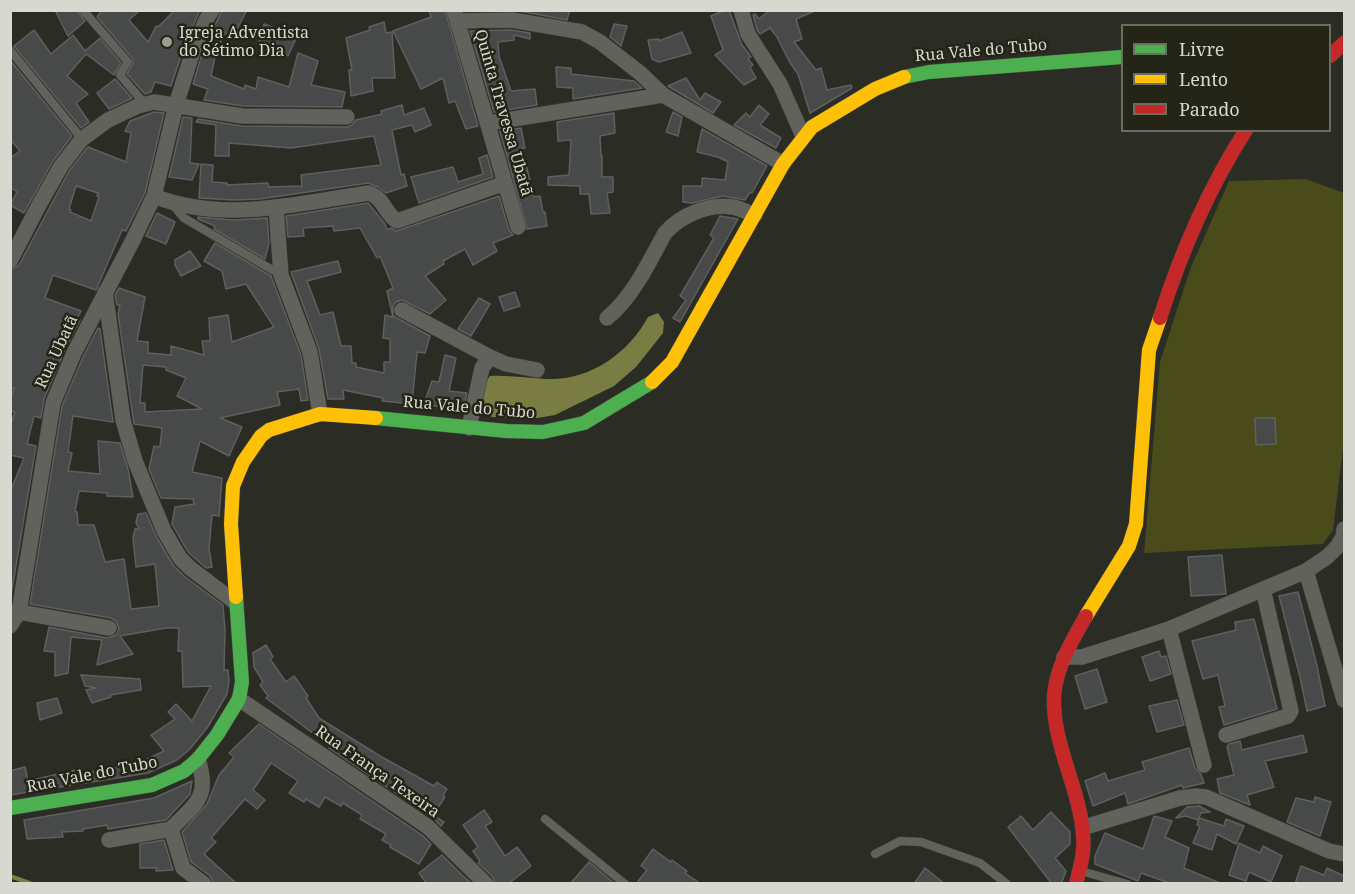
<!DOCTYPE html>
<html>
<head>
<meta charset="utf-8">
<style>
  body { margin:0 }
  #map { position:relative; width:1355px; height:894px; overflow:hidden; background:#2b2c24; font-family:"Noto Serif",serif }
  canvas { display:block }
  .frame { position:absolute; inset:0; border:12px solid #d7d8cf; pointer-events:none }
  .legend { position:absolute; left:1121px; top:24px; width:210px; height:108px; box-sizing:border-box; background:#242517; border:2px solid #6c6d61; margin:0; padding:8px 10px; list-style:none; font-size:18px; color:#d7d8cf }
  .legend li { display:flex; align-items:center; gap:12px; height:30px }
  .legend b { width:30px; border:2px solid #6c6d61 }
</style>
</head>
<body>
<div id="map">
<canvas width="1355" height="894"></canvas>
<div class="frame"></div>
<ul class="legend">
<li><b style="height:8px;background:#4caf50"></b>Livre</li>
<li><b style="height:8px;background:#ffc107"></b>Lento</li>
<li><b style="height:8px;background:#c62828"></b>Parado</li>
</ul>
</div>
<script>
const context = document.querySelector('canvas').getContext('2d');
context.lineJoin = 'round';
function fillPath(path, color) { context.fillStyle = color; context.fill(path, 'evenodd'); }
function strokePath(path, color, width, dash) { context.strokeStyle = color; context.lineWidth = width; context.lineCap = dash ? 'butt' : 'round'; context.setLineDash(dash || []); context.stroke(path); }
function drawText(font, color, halo, rows, align = 'center') {
  context.font = font + ' "Noto Serif",serif'; context.lineWidth = 5; context.setLineDash([]); context.textBaseline = 'middle'; context.strokeStyle = halo; context.fillStyle = color; for (const [text, x, y, turn = 0] of rows) {
    context.save(); context.translate(x, y); context.rotate((+turn || 0) * Math.PI / 180); context.textAlign = isNaN(turn) ? turn : align; if (halo) context.strokeText(text, 0, 0); context.fillText(text, 0, 0); context.restore();
  }
}
fillPath(new Path2D(`
  M1306 179 1344 193V440L1333 530 1323 544 1144 553 1160 362 1191 267 1229 181Z`), '#494c1a');
fillPath(new Path2D(`
  M658 313 664 322 663 333 636 367 614 386 555 415 537 418 492 417 482 410C480 396 481 388 490 376 509 375 527 378 546 379 589 381 628 354 648 317Z`), '#797d43');
strokePath(new Path2D(`
  M10 876 32 884`), '#797d43', 4.5);
const building = new Path2D(`
  M55 10H77L85 21 68 36Z
  M102 10H140L129 20 148 42 156 26 158 27 175 10H200L184 47 171 86 155 82 151 92 145 94 127 74 133 64V59L97 17Z
  M222 10H247L233 37 225 33 216 52 211 76 244 89 245 85 256 89 258 77 289 87 298 53 318 61 311 85 345 92 342 107 243 106 204 100 208 89 193 84 202 54Z
  M429 10H445L478 126 466 129 455 101 449 103 443 78 421 89 393 31 431 17Z
  M514 10H570L567 20Z
  M726 10H729L742 45 751 57 748 59 753 65 750 67 756 78 744 85 715 55 723 50 711 16Z
  M770 10H817L796 19 802 39 794 42 816 70 821 68 827 90 851 85 852 88 810 113 798 74 789 61 777 37 770 28 760 34 757 30 753 15 755 14 759 19Z
  M384 22 386 33 392 32 395 78H372L373 91 351 96 349 70H352L346 38 370 30 369 27Z
  M264 24 297 36 288 56 274 49 273 51 258 45Z
  M614 24 627 26 621 46 610 37Z
  M34 30 51 54 73 35 85 51 100 38 121 63 114 75 86 54 67 76 88 94 76 103 89 122 81 128 14 46Z
  M511 30 530 33V39L514 35V40L498 42 499 56 511 91 535 89 537 105 494 112 470 31Z
  M682 32 691 53 659 62 652 59 648 40 659 39V41Z
  M10 60 72 136 53 161 24 213 10 205 17 192 10 187V158L20 151 10 139Z
  M556 67 571 68V74L634 81 642 88 573 99V88L557 87Z
  M686 78 700 100 705 93 721 102 713 113 668 86Z
  M115 79 132 98 109 109 97 93Z
  M402 105 404 115 424 108 431 125 415 132 412 125 392 130 401 175 404 174 407 186 386 193 378 187 368 183 260 199 234 200 199 198 201 164 213 165 212 182 227 183V185L268 183 269 187 302 186 301 175 381 165 374 136 291 148 229 143V156H215L216 125 196 122 198 119 242 126 347 127 352 125 356 120 382 114 381 111Z
  M759 105 769 114 760 125 781 138 776 148 734 125 746 113 750 117Z
  M154 112 164 113 145 193 126 231 122 230 96 290 53 275 45 298 81 311 77 319 80 320 65 349 44 399 41 418 34 416 27 444 36 446 10 602V492L24 458 10 455V427L15 412 10 411V401L14 388H10V271L19 265 69 171 88 147 126 162 131 133 125 131 130 121ZM76 186 98 193 97 196 99 197 91 221 70 212 71 210 69 209Z
  M673 112 682 117 678 136 666 132Z
  M614 113 615 133 600 136 601 156H602V177H613V192L607 193 610 213 591 214 589 194H580V186L548 185V177L569 175 571 140 558 141 557 122Z
  M183 117 192 118 190 163 199 164 192 180 169 177Z
  M521 128 525 148H522L534 197 540 196 543 212H545L547 226 527 229 500 131Z
  M702 129 767 166 752 193 750 192 745 200 723 196 692 203 683 202V186H702V178L725 180 728 162 718 157 697 152Z
  M487 155 493 177 419 203 411 177 453 167 458 182 483 174 479 158Z
  M499 196 509 230 513 235 493 243 497 251 473 265 465 249 443 261 444 264 425 276 446 300 430 314 402 300 396 302 393 306V315L397 318 430 336 425 353 417 352 412 404 382 401 383 398 343 390 344 399H328L319 349 291 272 338 261 341 272 307 281 320 315 333 312 341 346H351L352 363H356V367L384 373V362H390V339L383 338 385 315 393 317 387 291 393 288 380 256 377 258 360 228 334 231 333 226 303 228 304 236 288 237 286 216 368 203 385 224 387 230 391 228 396 231Z
  M157 213 175 222 166 244 146 236Z
  M720 216 738 219 680 322 673 318 686 300 680 296 714 238 710 235Z
  M198 217 233 220 267 218 269 243 265 259 214 229 215 226 198 219Z
  M215 243 271 276 301 355 308 400 301 401 299 389 277 392 280 405 220 418 242 427 229 456 200 441 192 472 222 478 219 516 212 515 209 548 212 567 206 568 188 552 172 524 175 507 194 504 193 499 161 498 149 469 154 446 160 447 162 428 134 424 118 314 120 305H117L115 295 119 288 145 297 137 341 148 342V353L171 355V346L204 355 202 341H210L209 318 228 315 232 342 274 327 246 284 226 289 222 271 204 261ZM143 365 166 367V370L186 378 177 396 202 409 145 412V403H140Z
  M190 251 201 266 181 276 175 265V260Z
  M515 292 520 306 504 311 499 297Z
  M479 298 490 304 471 336 458 329Z
  M98 328 100 329 113 422 73 416 68 452 72 453 68 471 100 474 98 441 120 443 128 469 133 497 107 496V493L79 491 75 511 77 512 78 525H94L105 562 124 559 131 609 159 606 155 564 136 567 133 538 135 529H139L136 523 138 514 146 513 156 536 173 565 184 576 223 605 225 630 224 670H228L229 681 227 694 207 728 189 750 177 760 148 773 10 795V771L25 767 28 781 80 769 83 773 111 769 145 760 164 751 151 735 175 719 168 712 176 704 192 721 211 686 183 687 182 651H178L179 628H166L120 636 133 654 97 665 102 640 71 637 68 673 55 676V652L44 651 49 627 107 638 116 635 119 629 116 621 111 618 30 604 62 406 83 357Z
  M445 355 456 358 449 391 467 393 463 411 424 404 432 381 439 382Z
  M1255 418H1275L1276 444 1256 445Z
  M1222 555 1226 594 1191 596 1188 557Z
  M1298 592 1317 666 1325 706 1307 711 1300 677 1279 596Z
  M1254 619 1277 709 1224 725 1219 707 1225 706 1218 675 1203 679 1192 641 1236 630 1235 622Z
  M266 645 273 657 270 659 286 682 294 676 308 696 306 698 319 718 380 756 434 786 437 782 447 789 443 796 445 797 433 815 444 822 441 826 434 819 329 748 330 746 266 698 268 696 260 685 263 682 254 667 253 653Z
  M1159 651 1161 657 1166 656 1171 674 1150 681 1142 657Z
  M1097 669 1107 702 1085 709 1075 676Z
  M81 675 140 679 141 690 110 695 111 697 92 703 86 690 96 688 85 686Z
  M57 698 62 713 40 720 37 703Z
  M1177 700 1184 725 1157 732 1149 706Z
  M259 724 422 835 431 844 419 864 390 847 391 845 382 840 386 834 360 819 362 815 343 803 341 806 325 797 319 807 306 799 304 802 289 793 298 781 271 763 253 790 265 800 257 809 245 799 211 838 216 842 204 854 237 884H214L210 876 191 862 182 832 207 804 219 775 234 757 229 753Z
  M1303 735 1307 752 1265 761 1274 787 1247 795 1250 805 1220 793 1217 779 1234 775 1227 747 1229 744 1240 741 1242 750Z
  M1189 748 1195 768 1201 774 1204 783 1183 788 1182 785 1128 804 1125 793 1093 806 1085 781 1105 773 1108 781 1145 770 1142 762Z
  M192 781 190 794 166 820 108 829 107 825 83 829V831L62 832 63 837 27 839 24 820 154 798Z
  M1315 797 1331 802 1320 836 1287 822 1296 798 1314 802Z
  M1199 806 1210 812 1201 813 1198 820 1186 816 1176 818 1187 807Z
  M484 810 492 822 485 826 505 856 517 847 531 866 508 884H495L493 877 478 863 480 861 473 851 478 847 463 825Z
  M1051 812 1070 832V844L1055 858 1066 871 1061 884H1052L1008 827 1021 816 1033 830Z
  M1154 816 1172 821 1165 837 1189 848 1184 868 1222 884H1172L1141 873 1138 881 1095 864V856L1105 833 1143 849Z
  M1199 818 1224 826 1226 819 1244 826 1236 844 1217 834 1212 850 1193 843 1200 826 1197 825Z
  M164 840 173 870 156 871 157 868H140V844Z
  M1239 843 1260 853 1263 846 1282 856 1271 882 1249 872 1246 881 1229 875Z
  M653 849 671 862 672 860 687 871 685 873 701 884H636L647 870 641 866Z
  M442 855 461 874 472 884H427L419 873Z
  M589 862 615 884H570Z
  M1301 866 1324 875 1327 868 1344 876V884H1295Z
  M925 868 945 884H914Z`);
fillPath(building, '#474a48');
strokePath(building, '#5e605f', 1.5);
const lane = new Path2D(`
  M83 10 128 62 120 75 145 104
  M10 50 82 139
  M172 204 184 218 281 275
  M545 819 625 884
  M875 854 900 841 921 842 980 863 1007 884
  M1088 873 1127 884`);
const street = new Path2D(`
  M454 10 518 227
  M741 10 748 34 780 84 803 136
  M457 21 512 20 582 32 600 42 640 73 663 95 783 164
  M488 123 663 95
  M154 196C223 224 298 203 369 193 384 198 385 214 397 221L505 183
  M276 207 281 275 310 352 320 414
  M10 261 39 205 61 166 82 139 108 120 138 106 154 102 242 116 347 117
  M105 292 123 420 135 461 164 531 180 558 190 568 236 603
  M402 310 490 357 506 364 537 370
  M607 318C633 297 649 262 665 233 681 215 709 203 733 207 740 208 748 213 755 215
  M469 428 482 368 490 357
  M1306 571 1344 700
  M19 612 109 628
  M10 626 19 612 53 403 74 353 133 240 154 196 176 105 193 51 206 20 212 10
  M1169 629 1204 765
  M1064 657H1082L1169 629 1306 571 1327 557 1337 547 1343 537 1344 529
  M239 699 415 818 428 827 486 884
  M1226 735 1288 716 1291 711 1263 589
  M198 759C210 798 197 802 171 829L183 868 204 884
  M1085 827 1180 798 1196 796 1206 797 1329 851 1344 854
  M109 840 171 829`);
const fast = new Path2D(`
  M904 77 929 72 1122 57
  M376 418 506 431 543 432 584 423 652 382
  M10 808 152 785 184 771 198 759 217 735 239 699 242 682 236 597`);
const slow = new Path2D(`
  M652 382 672 362 783 164 812 127 875 89 904 77
  M236 597 231 524 233 486 243 462 261 436 269 430 320 414 376 418
  M1086 616 1129 546 1136 524 1149 350 1160 318`);
const jam = new Path2D(`
  M1330 56 1344 43
  M1160 318C1181 252 1208 189 1246 130
  M1076 884C1080 868 1085 852 1083 835 1080 788 1052 744 1054 696 1056 668 1072 640 1086 616`);
strokePath(lane, '#464740', 9);
strokePath(street, '#464740', 16);
strokePath(fast, '#464740', 15);
strokePath(slow, '#464740', 15);
strokePath(jam, '#464740', 15);
strokePath(lane, '#62625d', 8);
strokePath(street, '#62625d', 15);
strokePath(fast, '#4caf50', 14);
strokePath(slow, '#ffc107', 14);
strokePath(jam, '#c62828', 14);
for (const [x, y, r, color] of [
  [167,42,6,"#9b9c93"]
]) { const dot = new Path2D(); dot.arc(x, y, r, 0, 2 * Math.PI); context.fillStyle = color; context.fill(dot); strokePath(dot, '#242517', 2); }
drawText('16px', '#d7d8cf', '#242517', [
  ["Igreja Adventista",179,33],
  ["do Sétimo Dia",179,51]
], 'left');
drawText('16px', '#d7d8cf', '#242517', [
  ["Rua Vale do Tubo",981,51,-5],
  ["Quinta Travessa Ubatã",503,113,74],
  ["Rua Ubatã",57,352,-65],
  ["Rua Vale do Tubo",469,408,5],
  ["Rua França Texeira",377,772,35],
  ["Rua Vale do Tubo",92,775,-11]
]);
</script>
</body>
</html>
